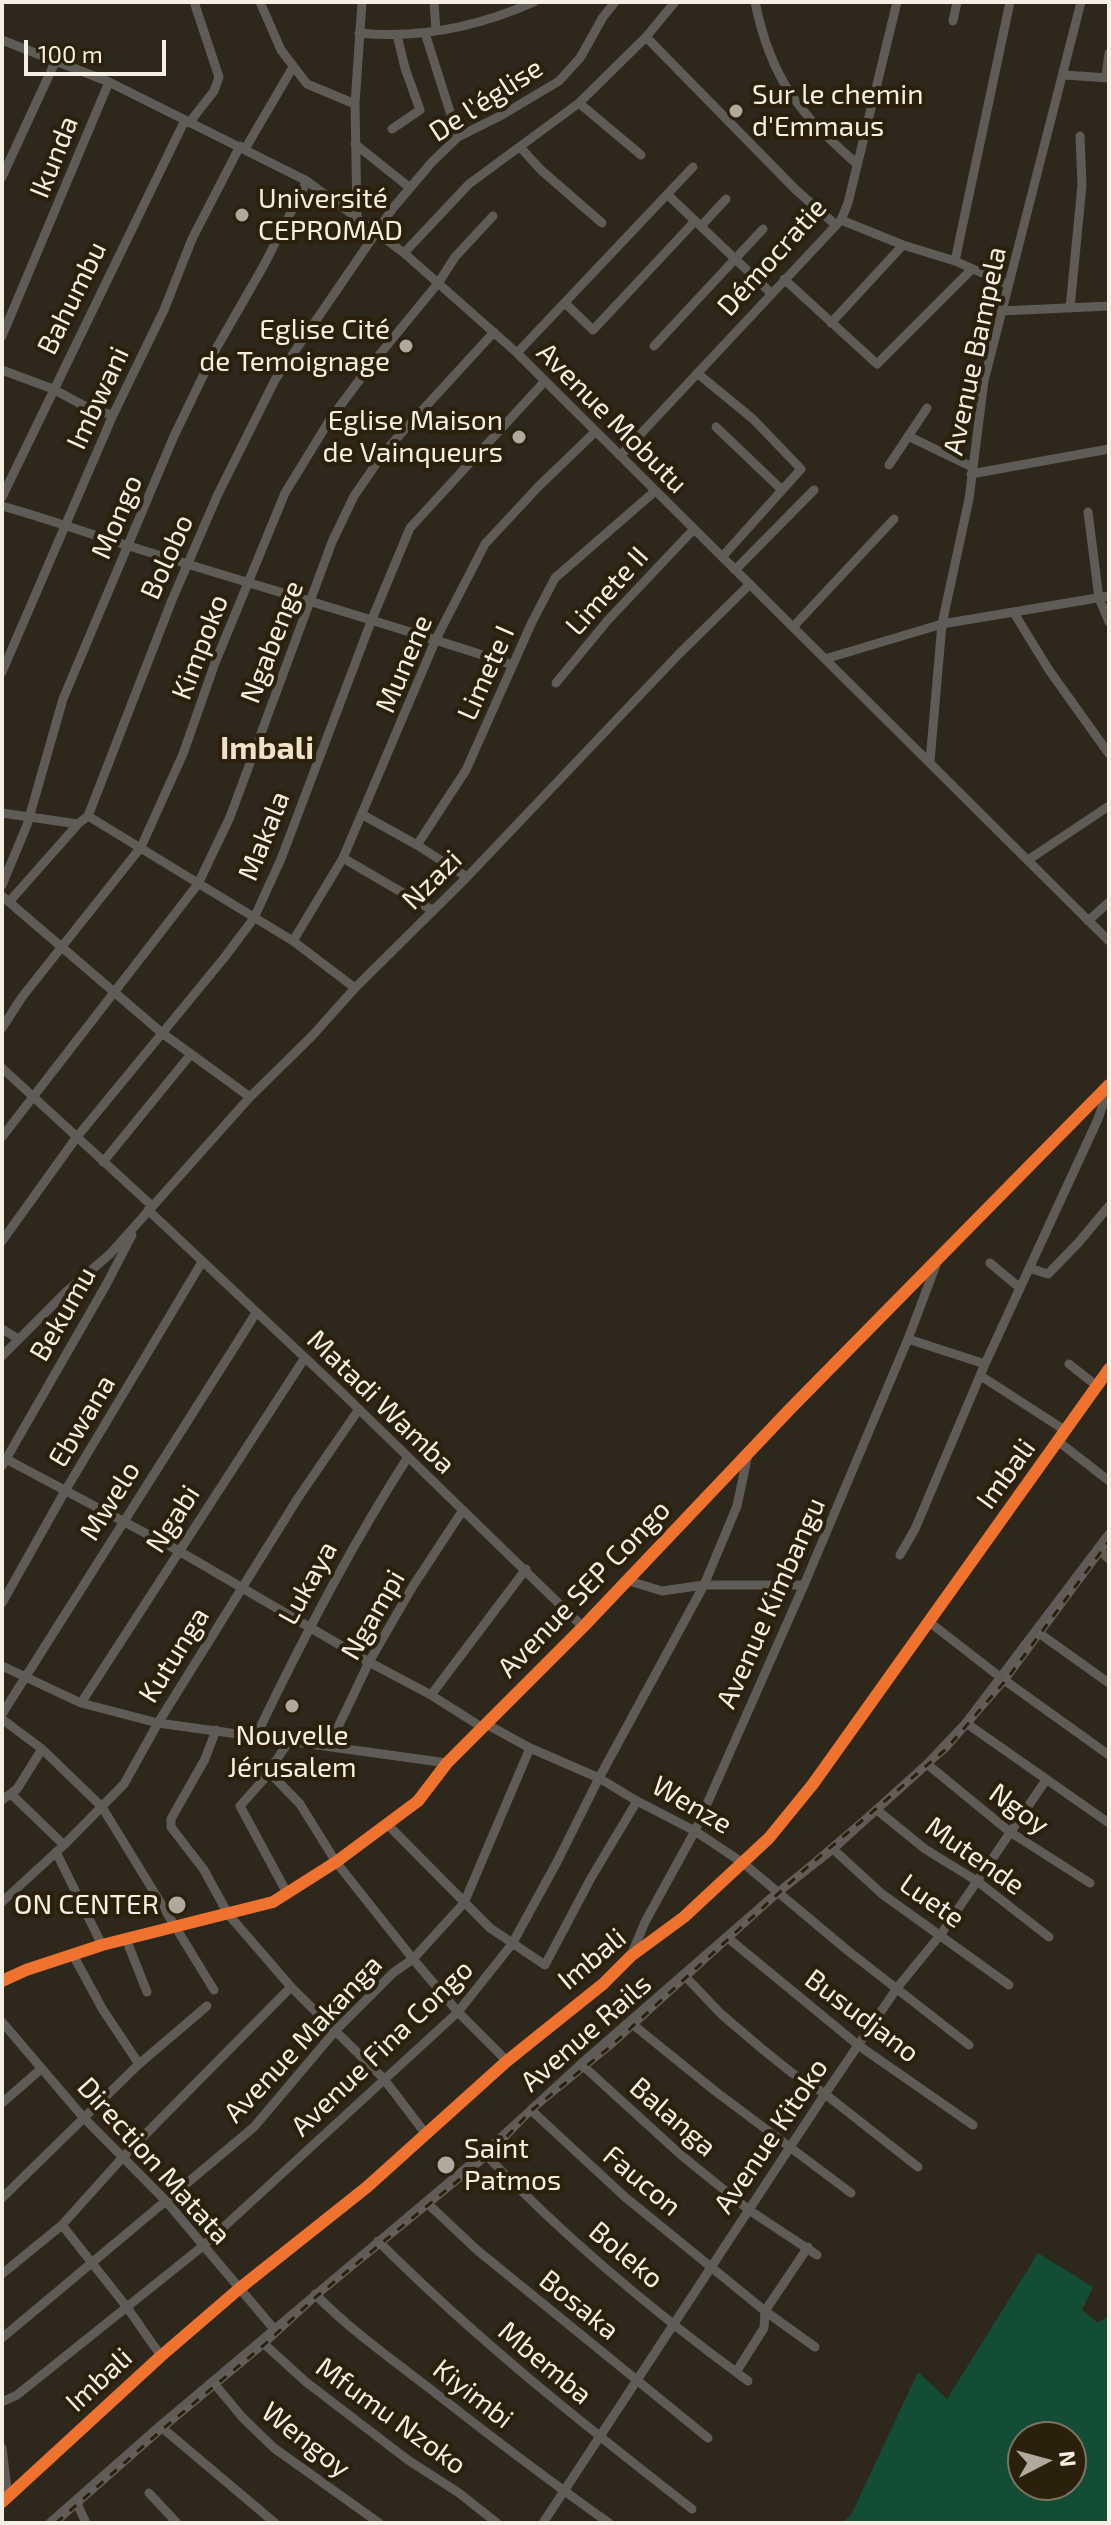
<!DOCTYPE html>
<html>
<head>
<meta charset="utf-8">
<style>
  body { margin:0 }
  #map { position:relative; width:1111px; height:2525px; overflow:hidden; background:#2d271c; font-family:"Exo 2",sans-serif }
  canvas { display:block }
  .frame { position:absolute; inset:0; border:4px solid #f6efe3; pointer-events:none }
  .north { position:absolute; left:1007px; top:2421px; width:80px; height:80px; box-sizing:border-box; background:#2a200b; border:2px solid #7c7361; border-radius:50%; rotate:84deg; font-size:22px; font-weight:700; line-height:32px; text-align:center; color:#f6efe3 }
  .north::after { content:''; display:block; margin:auto; width:28px; height:36px; background:#b0a99d; clip-path:polygon(50% 0,100% 100%,50% 72%,0 100%) }
  .scale { position:absolute; left:24px; top:40px; width:142px; height:36px; box-sizing:border-box; border:4px solid #f6efe3; border-top:0; padding-left:10px; font-size:24px; line-height:28px; white-space:nowrap; color:#f6efe3; -webkit-text-stroke:6px #2a200b; paint-order:stroke }
</style>
</head>
<body>
<div id="map">
<canvas width="1111" height="2525"></canvas>
<div class="frame"></div>
<div class="north">N</div>
<div class="scale">100 m</div>
</div>
<script>
const context = document.querySelector('canvas').getContext('2d');
context.lineJoin = 'round';
function fillPath(path, color) { context.fillStyle = color; context.fill(path, 'evenodd'); }
function strokePath(path, color, width, dash) { context.strokeStyle = color; context.lineWidth = width; context.lineCap = dash ? 'butt' : 'round'; context.setLineDash(dash || []); context.stroke(path); }
function drawText(font, color, halo, rows, align = 'center') {
  context.font = font + ' "Exo 2",sans-serif'; context.lineWidth = 8; context.setLineDash([]); context.textBaseline = 'middle'; context.strokeStyle = halo; context.fillStyle = color; for (const [text, x, y, turn = 0] of rows) {
    context.save(); context.translate(x, y); context.rotate((+turn || 0) * Math.PI / 180); context.textAlign = isNaN(turn) ? turn : align; if (halo) context.strokeText(text, 0, 0); context.fillText(text, 0, 0); context.restore();
  }
}
fillPath(new Path2D(`
  M1038 2253 1093 2287 1082 2310 1098 2323 1109 2315V2523H842L851 2515 918 2372 947 2399ZM1023 2437H1071V2485H1023Z`), '#144d36');
strokePath(new Path2D(`
  M260 2 281 50 307 84 355 104
  M434 2 436 31
  M755 2C771 80 799 113 857 164
  M953 21 957 2
  M359 33C419 39 480 26 534 2
  M425 33 458 137
  M646 37 796 190 836 225
  M2 40 109 82 307 181 404 253 517 353 1109 941
  M1064 75 1109 78
  M1106 77 1109 53
  M579 103 641 155
  M189 123 214 91 219 77 194 2
  M392 129 420 110 405 68 397 35
  M355 144 409 187
  M520 147 541 170 602 223
  M245 149 293 67
  M2 177 56 60
  M669 196 771 293
  M357 217 355 104 362 2
  M841 220 903 245 955 261 1007 284
  M701 226 726 199
  M404 253 469 184 579 103 646 37 675 2
  M955 261 1010 2
  M784 279 877 364 972 269
  M566 304 593 330 695 221
  M1070 308 1082 185 1080 136
  M1001 311 1109 306
  M831 323 903 245
  M2 336 109 82
  M654 346 763 229
  M517 353 693 167
  M2 370 53 389 90 409 113 415
  M697 373 753 419 801 469 722 557
  M716 427 782 490
  M908 436 972 467
  M620 456 841 220 848 203 897 2
  M889 465 927 408
  M971 474 1109 449
  M2 497 185 120
  M2 506C45 518 87 533 129 546 257 586 386 623 513 665
  M1088 512 1099 598 1109 622
  M735 570 814 490
  M1014 613 1049 670 1109 754
  M793 627 894 519
  M825 659 942 624 1109 596
  M2 672 113 415 164 310 192 239 240 146
  M556 683 608 620 693 530
  M930 761 942 624 969 499 984 381 1081 2
  M2 813 78 824
  M363 815 417 845
  M88 816 293 941 355 988
  M343 858 432 910
  M1028 860 1109 806
  M467 877 417 845 466 770 532 622 555 578 654 492
  M2 885 27 825 63 699 174 436 217 347 264 265 307 181
  M2 896 162 1033 250 1097
  M9 902 78 824 88 816 172 600 218 494 275 380 393 208 432 162 458 137 502 115 559 81 580 58 603 17 615 2
  M1088 921 1109 902
  M293 941 343 858 436 639 485 544 538 487 595 432
  M2 1028 22 997 141 847 183 754 215 663 285 493 329 421 366 371 439 282 455 257 493 216
  M2 1068 151 1205
  M2 1137 198 884 230 817 332 542 354 496 385 451 494 332
  M103 1162 191 1054
  M148 1210 334 1385 583 1627
  M2 1241 76 1138 224 958 254 918 281 859 372 619 410 528 544 382
  M990 1263 1020 1288
  M1029 1268 1048 1274 1079 1242 1109 1206
  M2 1329 17 1338
  M908 1339 985 1364
  M2 1356 66 1292 110 1254 250 1097 312 1036 355 988 467 877 678 655 750 584
  M1069 1364 1097 1386
  M981 1376 1066 1431
  M1059 1442 1109 1481
  M6 1459 179 1551 369 1662 431 1695 483 1728
  M2 1466 106 1285 132 1235
  M1098 1549 1109 1559
  M900 1555 915 1529 985 1364 1098 1119 1109 1087
  M626 1580 662 1591 704 1585H804
  M2 1603 65 1491 202 1262
  M928 1621 1000 1677 1109 1755
  M1036 1631 1109 1683
  M2 1666 81 1703 158 1723 447 1763
  M431 1695 526 1569
  M81 1703 304 1359
  M2 1714 256 1313
  M2 1719 42 1749 102 1807 214 1990
  M966 1723 1109 1823
  M486 1724 530 1748 599 1778 637 1801 695 1831 743 1863 847 1950 969 2045
  M216 1730 205 1759 171 1819V1827L204 1870 228 1914 291 1987 384 2079 425 2133
  M256 1736C302 1640 350 1547 408 1457
  M329 1746 369 1662 413 1586 463 1510
  M927 1764 1010 1832 1090 1883
  M269 1772 300 1804 336 1862 413 1959 458 2012 507 2061
  M11 1794 64 1845
  M2 1800 17 1789 42 1749
  M877 1810 925 1849 977 1881 1049 1937
  M387 1824 490 1928 545 1965 591 1878 637 1801
  M833 1849 882 1894 1009 1985
  M56 1852 102 1945
  M287 1893 240 1806 264 1779 289 1741
  M2 1902 64 1845 124 1784 158 1723 298 1498 359 1409
  M728 1938 858 2045 973 2125
  M126 1939 147 1992
  M632 1953 645 1922 695 1831 804 1585 908 1339 936 1265
  M73 1955 103 2010 139 2064
  M685 1976 721 2014 761 2048 792 2073 825 2094 918 2167
  M2 1981 26 1970 102 1945 273 1902 336 1862 418 1801 447 1763 583 1627 791 1408 1109 1085
  M2 2022 83 2117 165 2200 274 2329
  M631 2023 715 2091 851 2193
  M581 2064 681 2155 749 2210 817 2255
  M2 2103 41 2069
  M531 2110 625 2197 765 2311 815 2347
  M484 2153C564 2237 655 2313 748 2381
  M2 2198 139 2064 207 2006
  M426 2202 477 2250 708 2438
  M62 2225 126 2306 161 2356
  M378 2241C476 2339 583 2424 692 2509
  M2 2274 62 2225 123 2157 291 1987
  M315 2294C352 2332 396 2362 438 2395 494 2439 551 2482 609 2523
  M2 2338 254 2127 336 2030 393 1973 413 1959 464 1903 530 1748
  M262 2342 306 2382 408 2460 459 2493 497 2523
  M736 2372 764 2328 765 2311 808 2247
  M213 2382 242 2417 274 2448 379 2523
  M2 2402 17 2395 203 2246 458 2012 512 1944 557 1862 599 1778 704 1585 737 1506 748 1454
  M160 2426 275 2523
  M2 2448 8 2497
  M149 2493 177 2523
  M76 2501 86 2523
  M2 2502 161 2356 240 2288 367 2187 507 2061 603 1984 631 1956 684 1917 769 1838 813 1784 1109 1369
  M50 2523 160 2426 484 2153 581 2064 777 1893 833 1849 927 1764 966 1723 1109 1534
  M543 2523 825 2094 897 1988 941 1934 1046 1780`), '#5f5b57', 9);
const rail = new Path2D(`
  M56 2523 164 2428 264 2345 317 2296 488 2156 532 2110 611 2046 804 1870 946 1749 1006 1680 1109 1541`);
strokePath(rail, '#635e58', 6);
strokePath(rail, '#2a200b', 3, [9]);
strokePath(new Path2D(`
  M2 1981 26 1970 102 1945 273 1902 336 1862 418 1801 447 1763 583 1627 791 1408 1109 1085
  M2 2502 161 2356 240 2288 367 2187 507 2061 603 1984 631 1956 684 1917 769 1838 813 1784 1109 1369`), '#ef722f', 12);
for (const [x, y, r, color] of [
  [736,111,8,"#b0a99d"],
  [242,215,8,"#b0a99d"],
  [406,346,8,"#b0a99d"],
  [519,437,8,"#b0a99d"],
  [292,1706,8,"#b0a99d"],
  [177,1905,10,"#b0a99d"],
  [446,2165,10,"#b0a99d"]
]) { const dot = new Path2D(); dot.arc(x, y, r, 0, 2 * Math.PI); context.fillStyle = color; context.fill(dot); strokePath(dot, '#2a200b', 3); }
drawText('28px', '#f6efe3', '#2a200b', [
  ["Sur le chemin",752,95],
  ["d'Emmaus",752,127],
  ["Université",258,199],
  ["CEPROMAD",258,231],
  ["Eglise Cité",390,330,"right"],
  ["de Temoignage",390,362,"right"],
  ["Eglise Maison",503,421,"right"],
  ["de Vainqueurs",503,453,"right"],
  ["Nouvelle",292,1736,"center"],
  ["Jérusalem",292,1768,"center"],
  ["ON CENTER",159,1905,"right"],
  ["Saint",464,2149],
  ["Patmos",464,2181]
], 'left');
drawText('28px', '#f6efe3', '#2a200b', [
  ["De l'église",486,100,-33],
  ["Ikunda",54,157,-68],
  ["Démocratie",772,257,-48],
  ["Bahumbu",72,298,-64],
  ["Avenue Bampela",975,351,-78],
  ["Imbwani",98,398,-65],
  ["Avenue Mobutu",612,418,45],
  ["Mongo",117,517,-67],
  ["Bolobo",167,557,-66],
  ["Limete II",607,591,-48],
  ["Ngabenge",272,642,-69],
  ["Kimpoko",200,647,-69],
  ["Munene",404,664,-67],
  ["Limete I",486,673,-66],
  ["Makala",264,836,-68],
  ["Nzazi",432,880,-45],
  ["Bekumu",63,1314,-60],
  ["Matadi Wamba",381,1402,44],
  ["Ebwana",82,1421,-59],
  ["Imbali",1006,1474,-54],
  ["Mwelo",110,1501,-58],
  ["Ngabi",173,1519,-57],
  ["Lukaya",308,1583,-61],
  ["Avenue SEP Congo",584,1589,-46],
  ["Avenue Kimbangu",771,1603,-66],
  ["Ngampi",373,1615,-60],
  ["Kutunga",174,1655,-58],
  ["Wenze",692,1805,30],
  ["Ngoy",1019,1809,36],
  ["Mutende",975,1856,35],
  ["Luete",932,1901,35],
  ["Imbali",592,1959,-40],
  ["Busudjano",862,2016,37],
  ["Avenue Rails",586,2033,-41],
  ["Avenue Makanga",303,2039,-47],
  ["Avenue Fina Congo",382,2048,-44],
  ["Balanga",673,2117,41],
  ["Avenue Kitoko",771,2136,-56],
  ["Direction Matata",154,2161,48],
  ["Faucon",642,2181,40],
  ["Boleko",626,2255,40],
  ["Bosaka",579,2305,39],
  ["Mbemba",545,2363,40],
  ["Imbali",99,2380,-43],
  ["Kiyimbi",473,2394,38],
  ["Mfumu Nzoko",391,2416,36],
  ["Wengoy",306,2440,38]
]);
drawText('bold 32px', '#f0e2c8', '#2a200b', [
  ["Imbali",267,748]
]);
</script>
</body>
</html>
